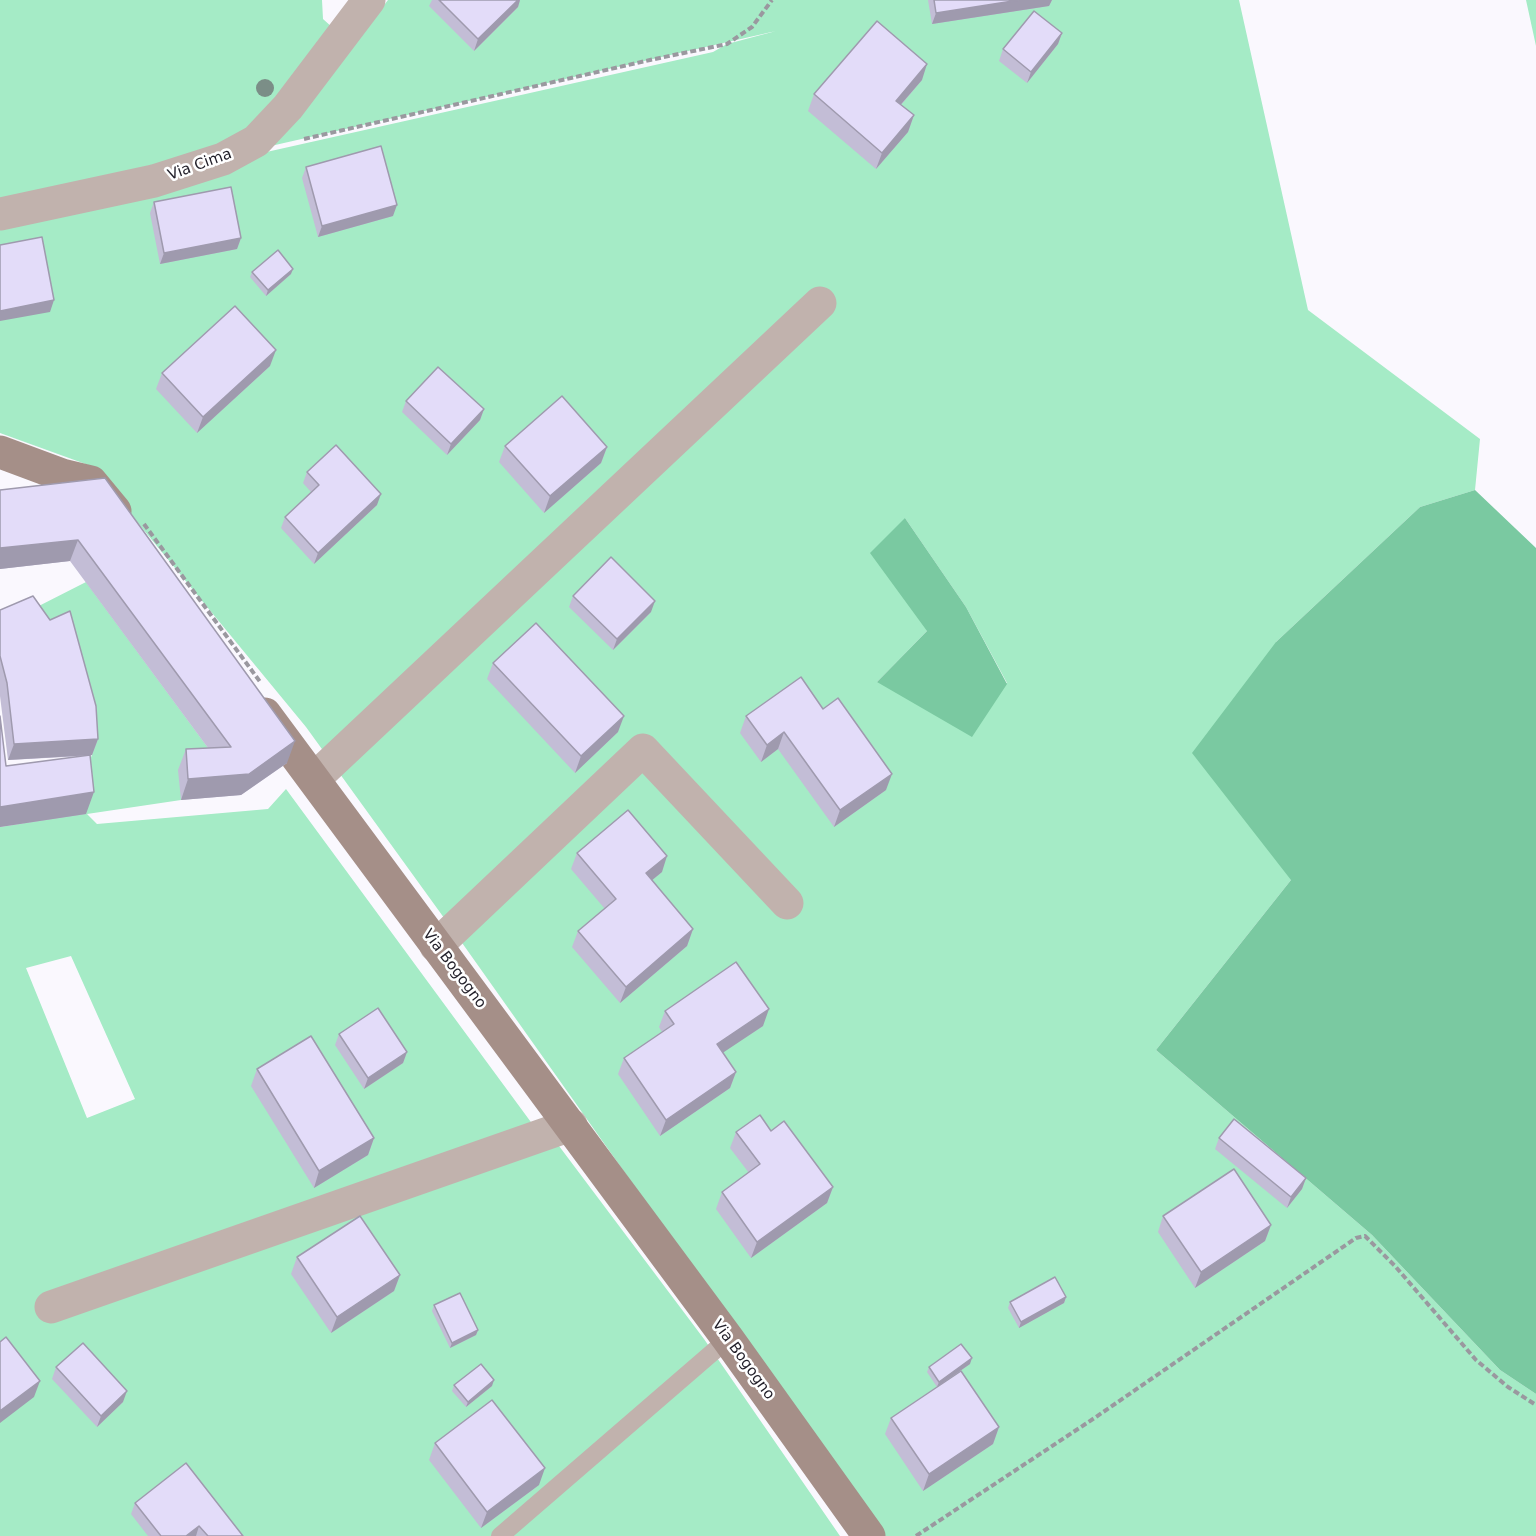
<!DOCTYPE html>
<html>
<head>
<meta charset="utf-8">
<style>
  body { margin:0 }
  canvas { display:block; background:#faf8fe }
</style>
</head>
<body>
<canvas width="1536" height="1536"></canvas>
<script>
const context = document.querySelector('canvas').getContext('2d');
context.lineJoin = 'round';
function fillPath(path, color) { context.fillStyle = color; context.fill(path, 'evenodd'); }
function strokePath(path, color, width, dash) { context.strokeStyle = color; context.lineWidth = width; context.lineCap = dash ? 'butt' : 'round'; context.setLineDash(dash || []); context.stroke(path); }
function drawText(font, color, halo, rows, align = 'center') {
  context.font = font + ' "DejaVu Sans",sans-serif'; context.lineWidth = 5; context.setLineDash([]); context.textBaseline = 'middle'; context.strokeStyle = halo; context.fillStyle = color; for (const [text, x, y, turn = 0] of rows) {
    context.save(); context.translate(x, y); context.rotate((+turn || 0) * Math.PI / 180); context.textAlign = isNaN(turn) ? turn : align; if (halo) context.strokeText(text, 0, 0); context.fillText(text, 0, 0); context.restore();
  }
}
fillPath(new Path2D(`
  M0 0H322L323 19 333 28 247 132 177 161 0 201Z
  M388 0H1239L1308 310 1480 439 1475 490 1420 507 1276 642 1291 880 1156 1050 1372 1235 1500 1370 1536 1394V1536H879L737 1331 460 940 306 727 91 466 0 433V224L262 153 713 52 727 44 776 31 262 148 299 116ZM905 518 966 607 1007 683 877 682 927 631Z
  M1526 0H1536V46Z
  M86 582 223 768 181 800 87 814 97 824 268 809 286 789 536 1129 556 1142 704 1339 840 1536H0V827L86 813 82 776 92 755 27 612ZM71 956 135 1099 87 1118 26 968Z`), '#a5ebc6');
fillPath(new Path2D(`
  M1475 490 1536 548V1394L1500 1370 1372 1235 1156 1050 1291 880 1192 753 1276 642 1420 507Z
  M905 518 966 607 1007 684 972 737 877 682 927 631 870 553Z`), '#7ac9a1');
strokePath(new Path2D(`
  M304 139 650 60 727 44 752 27 772 0
  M144 524 261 683
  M916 1536 1096 1417 1356 1238 1365 1236 1395 1266 1476 1360 1508 1387 1536 1405`), '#9a989f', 4, [6, 3]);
strokePath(new Path2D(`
  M500 1536 728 1339`), '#c1b2ad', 18);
strokePath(new Path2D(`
  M0 214 154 181 223 159 256 141 288 107 369 0
  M314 779 820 303
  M436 946 643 750 787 903
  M51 1307 571 1125`), '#c1b2ad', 33);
strokePath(new Path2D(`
  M0 452 62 475 91 482 115 511
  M265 714 728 1339 869 1536`), '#a58f88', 33);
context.fillStyle = '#7b8e87';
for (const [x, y] of [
  [265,88]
]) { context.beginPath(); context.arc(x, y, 9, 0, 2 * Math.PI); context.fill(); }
fillPath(new Path2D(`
  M432 0H520L518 7 474 51 429 6Z
  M928 0H1052L1049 6 932 24Z
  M1062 33 1058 44 1027 83 999 61 1003 49Z
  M922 80 901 105 914 115 908 132 876 169 808 111 814 94Z
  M306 167 393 216 318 237 302 178Z
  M154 202 241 238 237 249 160 264 150 213Z
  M252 272 291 274 266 296 250 277Z
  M270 366 197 433 156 389 162 373Z
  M406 401 484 409 480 420 447 455 402 412Z
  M505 446 607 447 601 463 544 513 499 462Z
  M307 472 377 505 314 564 281 528 285 517 311 492 303 483Z
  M105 478 287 763 241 795 181 800 178 770 186 749 208 748 70 561 0 569V490Z
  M573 596 651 612 613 650 569 607Z
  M0 610 98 739 92 755 90 756 86 814 0 827V716L6 766 84 756 8 760 0 696Z
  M493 663 618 732 575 773 487 679Z
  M823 709 886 790 834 827 778 749 761 762 740 733 746 716Z
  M577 853 662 872 652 880 693 929 687 946 620 1003 572 947 578 931 605 909 571 869Z
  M665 1011 763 1026 723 1052 736 1072 730 1088 660 1136 618 1074 624 1058 662 1032 659 1027Z
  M339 1034 407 1052 403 1063 364 1089 335 1045Z
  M257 1069 374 1138 368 1155 314 1188 251 1086Z
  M771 1131 833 1187 827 1203 751 1258 716 1209 722 1192 749 1173 730 1148 736 1132Z
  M1219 1138 1306 1178 1302 1189 1287 1208 1215 1149Z
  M1163 1216 1271 1225 1265 1241 1195 1288 1158 1232Z
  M297 1257 400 1275 394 1291 331 1333 291 1274Z
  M1066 1297 1064 1303 1019 1328 1008 1308 1010 1302Z
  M434 1305 478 1330 476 1335 450 1348 432 1311Z
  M970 1364 946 1381 999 1427 993 1444 923 1491 885 1434 891 1418 937 1387 927 1372 929 1367Z
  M56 1367 123 1402 97 1427 52 1379Z
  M454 1385 492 1386 466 1407 452 1391Z
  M435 1443 539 1485 481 1528 429 1460Z
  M135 1503 243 1536H148L131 1514Z`), '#c3bdd6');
fillPath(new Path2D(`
  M518 0H520L518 7 474 51 478 39Z
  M1019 0H1052L1049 6 932 24 936 13Z
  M1062 33 1058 44 1027 83 1031 72Z
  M927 64 922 80 890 117 896 101Z
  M914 115 908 132 876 169 882 153Z
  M397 205 393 216 318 237 322 226Z
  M241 238 237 249 160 264 164 253Z
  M293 269 291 274 266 296 268 290Z
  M54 300 50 312 0 321V311Z
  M276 350 270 366 197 433 203 417Z
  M484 409 480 420 447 455 451 444Z
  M607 447 601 463 544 513 550 496Z
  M381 494 377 505 314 564 318 553Z
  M78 540 70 561 0 569V548Z
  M655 601 651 612 613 650 617 639Z
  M624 716 618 732 575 773 581 756Z
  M784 732 778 749 761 762 767 745Z
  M98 739 92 755 8 760 14 744Z
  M295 741 287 763 241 795 181 800 188 779Z
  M892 774 886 790 834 827 840 810Z
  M94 792 86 814 0 827V807Z
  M667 856 662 872 640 890 646 873Z
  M693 929 687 946 620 1003 626 987Z
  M769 1009 763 1026 712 1060 717 1044Z
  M407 1052 403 1063 364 1089 368 1078Z
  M736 1072 730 1088 660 1136 666 1120Z
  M374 1138 368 1155 314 1188 319 1171Z
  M1306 1178 1302 1189 1287 1208 1291 1197Z
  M833 1187 827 1203 751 1258 757 1242Z
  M1271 1225 1265 1241 1195 1288 1201 1272Z
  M400 1275 394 1291 331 1333 337 1317Z
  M1066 1297 1064 1303 1019 1328 1021 1322Z
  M478 1330 476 1335 450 1348 452 1343Z
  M972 1358 970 1364 937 1387 939 1382Z
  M494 1380 492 1386 466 1407 468 1402Z
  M40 1381 34 1397 0 1423V1411Z
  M127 1391 123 1402 97 1427 101 1416Z
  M999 1427 993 1444 923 1491 929 1474Z
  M545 1468 539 1485 481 1528 487 1512Z
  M199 1526 196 1536H186Z`), '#9f9aae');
const building = new Path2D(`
  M439 0H518L478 39Z
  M934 0H1019L936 13Z
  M1034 11 1062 33 1031 72 1003 49Z
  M877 21 927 64 896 101 914 115 882 153 814 94Z
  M381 146 397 205 322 226 306 167Z
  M231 187 241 238 164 253 154 202Z
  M42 237 54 300 0 311V245Z
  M278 250 293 269 268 290 252 272Z
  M235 306 276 350 203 417 162 373Z
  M438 367 484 409 451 444 406 401Z
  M562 396 607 447 550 496 505 446Z
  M336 445 381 494 318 553 285 517 319 485 307 472Z
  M105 478 295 741 249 774 188 779 186 749 231 747 78 540 0 548V490Z
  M611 557 655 601 617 639 573 596Z
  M33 596 50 620 70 611 96 706 98 739 14 744 7 683 0 656V610Z
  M536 623 624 716 581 756 493 663Z
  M801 677 823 709 838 698 892 774 840 810 784 732 767 745 746 716Z
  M0 716 6 766 90 755 94 792 0 807Z
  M628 810 667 856 646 873 693 929 626 987 578 931 616 899 577 853Z
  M736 962 769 1009 717 1044 736 1072 666 1120 624 1058 674 1024 665 1011Z
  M378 1008 407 1052 368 1078 339 1034Z
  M311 1036 374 1138 319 1171 257 1069Z
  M760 1115 771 1131 784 1121 833 1187 757 1242 722 1192 760 1164 736 1132Z
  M1234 1119 1306 1178 1291 1197 1219 1138Z
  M1234 1169 1271 1225 1201 1272 1163 1216Z
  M360 1216 400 1275 337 1317 297 1257Z
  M1055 1277 1066 1297 1021 1322 1010 1302Z
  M460 1293 478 1330 452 1343 434 1305Z
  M6 1337 40 1381 0 1411V1342Z
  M83 1343 127 1391 101 1416 56 1367Z
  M961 1344 972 1358 939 1382 929 1367Z
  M481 1364 494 1380 468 1402 454 1385Z
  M961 1371 999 1427 929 1474 891 1418Z
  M492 1400 545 1468 487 1512 435 1443Z
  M186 1463 243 1536H208L199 1526 186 1536H161L135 1503Z`);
fillPath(building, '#e3dcf9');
strokePath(building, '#9f9aae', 1.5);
drawText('15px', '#201e28', '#fff', [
  ["Via Cima",200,165,-20],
  ["Via Bogogno",454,969,53],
  ["Via Bogogno",743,1360,54]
]);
</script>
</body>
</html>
